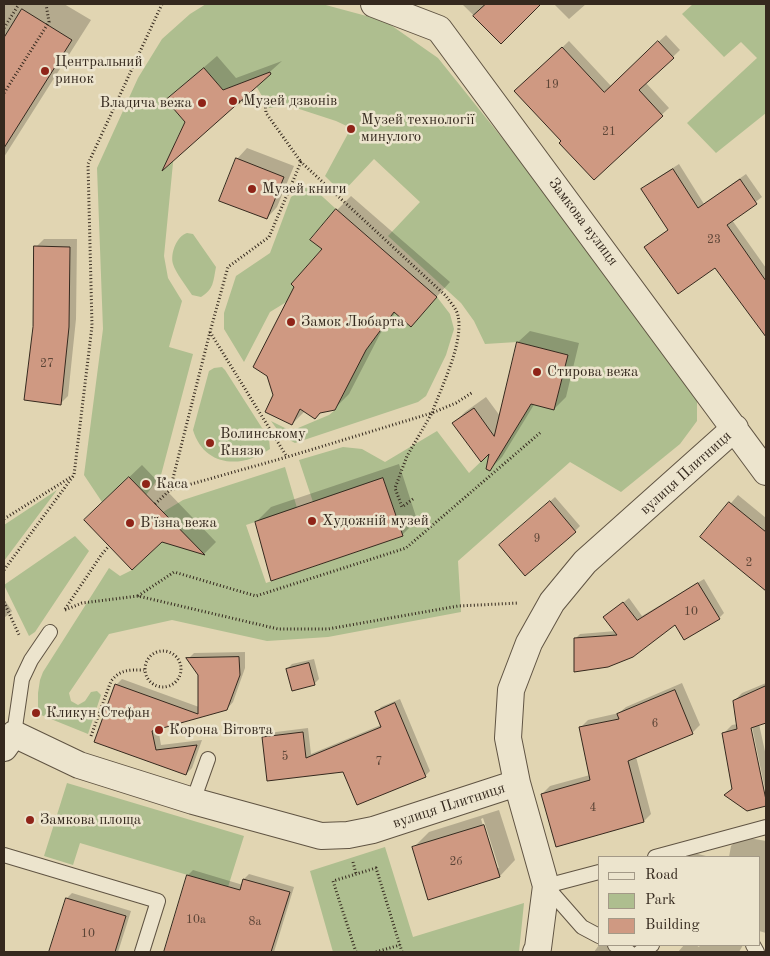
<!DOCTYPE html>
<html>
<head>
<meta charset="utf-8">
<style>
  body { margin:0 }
  #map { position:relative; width:770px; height:956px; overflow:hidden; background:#e1d5b2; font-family:"Old Standard TT",serif }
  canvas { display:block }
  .frame { position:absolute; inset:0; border:5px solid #35291e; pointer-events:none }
  .legend { position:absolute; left:598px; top:856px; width:162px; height:90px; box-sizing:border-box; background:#ece4cd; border:1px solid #a39987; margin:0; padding:6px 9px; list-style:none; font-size:15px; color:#35291e }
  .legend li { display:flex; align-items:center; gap:10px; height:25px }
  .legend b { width:25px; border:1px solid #a39987 }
</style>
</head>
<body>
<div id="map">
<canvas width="770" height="956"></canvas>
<div class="frame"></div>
<ul class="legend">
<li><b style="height:6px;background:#ece4cd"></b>Road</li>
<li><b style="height:14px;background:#aebe8f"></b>Park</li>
<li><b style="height:14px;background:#cf9982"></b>Building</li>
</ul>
</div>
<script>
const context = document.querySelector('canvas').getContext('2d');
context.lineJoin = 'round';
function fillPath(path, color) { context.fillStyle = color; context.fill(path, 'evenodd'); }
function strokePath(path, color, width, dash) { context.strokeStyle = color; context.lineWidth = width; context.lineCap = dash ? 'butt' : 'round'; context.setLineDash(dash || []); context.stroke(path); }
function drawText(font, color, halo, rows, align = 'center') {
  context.font = font + ' "Old Standard TT",serif'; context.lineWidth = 5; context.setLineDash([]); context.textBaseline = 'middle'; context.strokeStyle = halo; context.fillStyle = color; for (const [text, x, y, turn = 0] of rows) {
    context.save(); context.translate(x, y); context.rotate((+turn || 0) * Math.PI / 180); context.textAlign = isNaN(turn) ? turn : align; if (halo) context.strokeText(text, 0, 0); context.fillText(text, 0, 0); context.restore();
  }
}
fillPath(new Path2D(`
  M206 4H322L385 21 438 58 507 144 639 318 697 400V421L680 444 621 492 570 462 458 561 461 612 328 637 267 641 172 620 109 634 69 693 71 701 78 705 85 701 91 692 97 691 101 695 88 734 41 715 38 707V693L40 680 43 672 109 568 120 576 132 570 162 542 163 512 183 500 285 467 297 508 246 525 266 583 403 536 383 478 313 502 299 460 343 447 362 449 385 462 437 431 469 473 516 428 535 398 556 403 568 355 517 342 485 344 474 321 461 303 388 236 420 202 374 159 342 193 325 176 351 128 336 121 290 106 269 108 252 79 223 90 203 68 166 100 185 122 175 142 164 256 168 278 182 301 169 347 193 354 161 475 146 495 129 477 102 502 84 475 103 329 97 168 138 78 162 39 190 14Z
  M693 4H766V113L716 153 687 123 757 58 741 42 724 57 682 14Z
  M312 187 336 209 310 239 322 249 291 284 301 293 270 312 244 362 224 329V313L236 276 270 253 291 197 303 188Z
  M187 233 193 234 216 267C213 282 214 289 201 297L192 295C187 287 175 272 173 264 170 253 177 236 187 233Z
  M437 297 450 314 454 329 446 355 426 396 418 402 295 443 282 436 271 421 291 431 329 415 335 410 366 350 394 312 411 326Z
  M222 367 225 370 269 439 270 449C242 469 204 467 193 430L209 371 214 368Z
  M57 490 4 561V562V525Z
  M75 536 89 551 35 632 29 636 4 585Z
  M67 783 244 836 228 887 80 843 73 865 44 856Z
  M385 847 413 937 524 903 519 952H333L310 871Z`), '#aebe8f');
fillPath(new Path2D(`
  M4 4H64L91 20 4 157Z
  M462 4H539L501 42Z
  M554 4H586L569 19Z
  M666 35 680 50 646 83 669 108 594 178 563 141 523 85 569 41 611 86Z
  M217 56 236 78 282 61 165 166 187 122 180 88Z
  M247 148 294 166 277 207 267 218 237 159Z
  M679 164 704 204 746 174 762 197 732 220 766 268V335L715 266 646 247 669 229 643 189 648 184Z
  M351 196 450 282 411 325 396 312 380 334 349 394 334 409 305 411 292 424 274 395 337 210Z
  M44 239H77L76 319 68 396 60 404 35 327 36 247Z
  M530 331 579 343 566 397 554 409 535 403 502 457 490 469 492 450 454 423 465 412 486 397 500 416 518 342Z
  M399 464 417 520 402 535 256 522 271 507Z
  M142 465 216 542 204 554 161 540 98 507Z
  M738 495 766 518V589L702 537Z
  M555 497 580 526 575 531 506 541Z
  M704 579 724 613 719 618 675 623 632 656 575 639 580 634 616 631 605 617 629 598 642 616Z
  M4 599 12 611 4 618Z
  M245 652V668L233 702 227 709 158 728 161 745 202 740 192 768 186 774 96 741 116 685 122 679 199 707V675L188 659 194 653Z
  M314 659 319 679 314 684 287 669 292 664Z
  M682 683 700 725 692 733 636 757 651 814 644 821 542 794 550 786 590 775 581 727 588 720 619 713 626 707Z
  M766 683V722L759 724 766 756V794L751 722H749L766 805 748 810 733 788 724 733 732 725 738 724 734 701 742 693Z
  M400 699 430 771 425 776 343 770 268 779 263 738 268 733 308 728 311 754 381 725 376 712 381 707Z
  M499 810 515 860 500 876 429 898 413 848 429 832ZM483 818 499 868H496L481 819Z
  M743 837 766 841V933L759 931V857H729L731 846 739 838Z
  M694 853 710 857H677Z
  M193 870 243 885 244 879 249 874 294 887 274 952H165L188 875Z
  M72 893 131 911 118 952H51L67 898Z
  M599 945H619L626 952H594Z
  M684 945H696L699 947 700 945H743L739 952H678Z`), '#0003');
const building = new Path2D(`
  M486 4H541L501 44 473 16Z
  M22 9 72 40 4 148V38Z
  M658 41 674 58 639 90 663 116 594 180 559 143 561 141 514 91 562 47 604 92Z
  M204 68 223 90 270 72 271 74 162 171 185 122 166 100Z
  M236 158 284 177 267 219 219 201Z
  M673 169 698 208 740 179 757 204 727 225 766 281V337L715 268 678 294 644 247 668 230 641 189Z
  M336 209 437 297 411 327 394 312 366 350 335 410 320 413 315 419 300 409 292 425 265 412 273 395 267 376 253 367 294 287 291 284 322 249 310 240Z
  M34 246 70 247 69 327 61 405 24 400 33 327Z
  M517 342 568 355 554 410 531 404 490 471 486 469 489 454 481 462 452 423 474 408 494 436Z
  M129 477 163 512 205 555 162 542 132 570 84 520Z
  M383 478 403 536 271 581 255 522Z
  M550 501 576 532 525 576 499 545Z
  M729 502 766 532V591L700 537Z
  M698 583 720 619 684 640 675 625 633 657 608 667 574 672V638L617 635 603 617 623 602 637 620Z
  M239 657 240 675 227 710 152 731 156 750 197 745 186 775 94 742 115 684 198 714V675L186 658Z
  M309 663 315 685 292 691 286 669Z
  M766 686V723L751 728 766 800V806L747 811 724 795 732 789 722 733 737 729 733 701Z
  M675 690 693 734 628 761 644 822 556 847 541 794 590 780 579 727 619 719 617 714Z
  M395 703 426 777 357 805 343 772 267 781 262 737 303 732 306 758 381 727 375 712Z
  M484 825 500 877 428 900 412 847Z
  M187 875 240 890 243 879 290 892 271 952H164Z
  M66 898 126 916 115 952H49Z`);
fillPath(building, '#cf9982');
strokePath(building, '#35291e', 1);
const lane = new Path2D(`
  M14 734 22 679 31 660 50 632
  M193 801 208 759
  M4 855 158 901 142 952
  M655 857 766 827
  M599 872 546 886 582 927 599 936
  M615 945 629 952
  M753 945 757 952
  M640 952 652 945`);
const street = new Path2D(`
  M374 4 439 29 766 472
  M4 748 14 734 79 765 193 801 321 836 348 835 373 830 517 783 508 738 511 690 529 643 552 602 585 562 735 428
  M517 783 546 886 538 948 536 952`);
strokePath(lane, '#605443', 16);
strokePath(street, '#605443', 28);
strokePath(new Path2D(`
  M4 28 19 4
  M4 93 49 22 46 4
  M239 102 262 97 265 101 266 113 301 162
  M210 332 287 457
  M413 499 402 507 395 488 407 456 432 413 456 403 473 392
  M155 504 170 490 287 457 432 413C441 387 464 343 458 316 457 309 450 302 446 296L301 162 269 237 228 267 210 332 170 490
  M4 519 71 477
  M4 570 74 475 92 326 88 164 162 4
  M138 596 174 572 256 596 406 548 541 432
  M4 602 20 637
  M65 609 102 554 109 546
  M65 610 82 603 138 596 278 629H328L458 606 519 603
  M145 669a18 18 0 1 1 36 0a18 18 0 1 1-36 0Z
  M91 736 111 681C121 669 129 670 144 670
  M353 862 356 874
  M356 952 333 881 376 868 402 952
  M376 952 400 945`), '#35291e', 3, [1, 2.5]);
strokePath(lane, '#ece4cd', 14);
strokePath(street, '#ece4cd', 26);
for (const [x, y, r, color] of [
  [45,71,5,"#8f2418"],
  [233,101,5,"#8f2418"],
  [202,103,5,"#8f2418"],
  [351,129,5,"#8f2418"],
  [252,189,5,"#8f2418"],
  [291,322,5,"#8f2418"],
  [537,372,5,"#8f2418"],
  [210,443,5,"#8f2418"],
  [146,484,5,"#8f2418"],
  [312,521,5,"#8f2418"],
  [130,523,5,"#8f2418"],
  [36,713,5,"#8f2418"],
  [159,730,5,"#8f2418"],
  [30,820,5,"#8f2418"]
]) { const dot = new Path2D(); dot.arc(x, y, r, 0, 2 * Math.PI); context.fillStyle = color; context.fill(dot); strokePath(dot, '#ece4cd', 2); }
drawText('12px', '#5c4537', null, [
  ["19",552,85],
  ["21",609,132],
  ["23",714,240],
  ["27",47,364],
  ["9",537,539],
  ["2",749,563],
  ["10",691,612],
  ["6",655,724],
  ["5",285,757],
  ["7",379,762],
  ["4",593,808],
  ["2б",456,862],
  ["10а",196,920],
  ["8а",255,922],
  ["10",88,934]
]);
drawText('15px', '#35291e', '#ece4cd', [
  ["Центральний",55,62],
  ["ринок",55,79],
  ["Музей дзвонів",243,101],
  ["Владича вежа",192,103,"right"],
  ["Музей технології",361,120],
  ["минулого",361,137],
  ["Музей книги",262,189],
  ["Замок Любарта",301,322],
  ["Стирова вежа",547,372],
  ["Волинському",220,434],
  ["Князю",220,451],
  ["Каса",156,484],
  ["Художній музей",322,521],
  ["В'їзна вежа",140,523],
  ["Кликун Стефан",46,713],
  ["Корона Вітовта",169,730],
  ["Замкова площа",40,820]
], 'left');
drawText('15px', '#35291e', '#ece4cd', [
  ["Замкова вулиця",583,222,53],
  ["вулиця Плитниця",686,473,-42],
  ["вулиця Плитниця",449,806,-18]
]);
</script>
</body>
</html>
